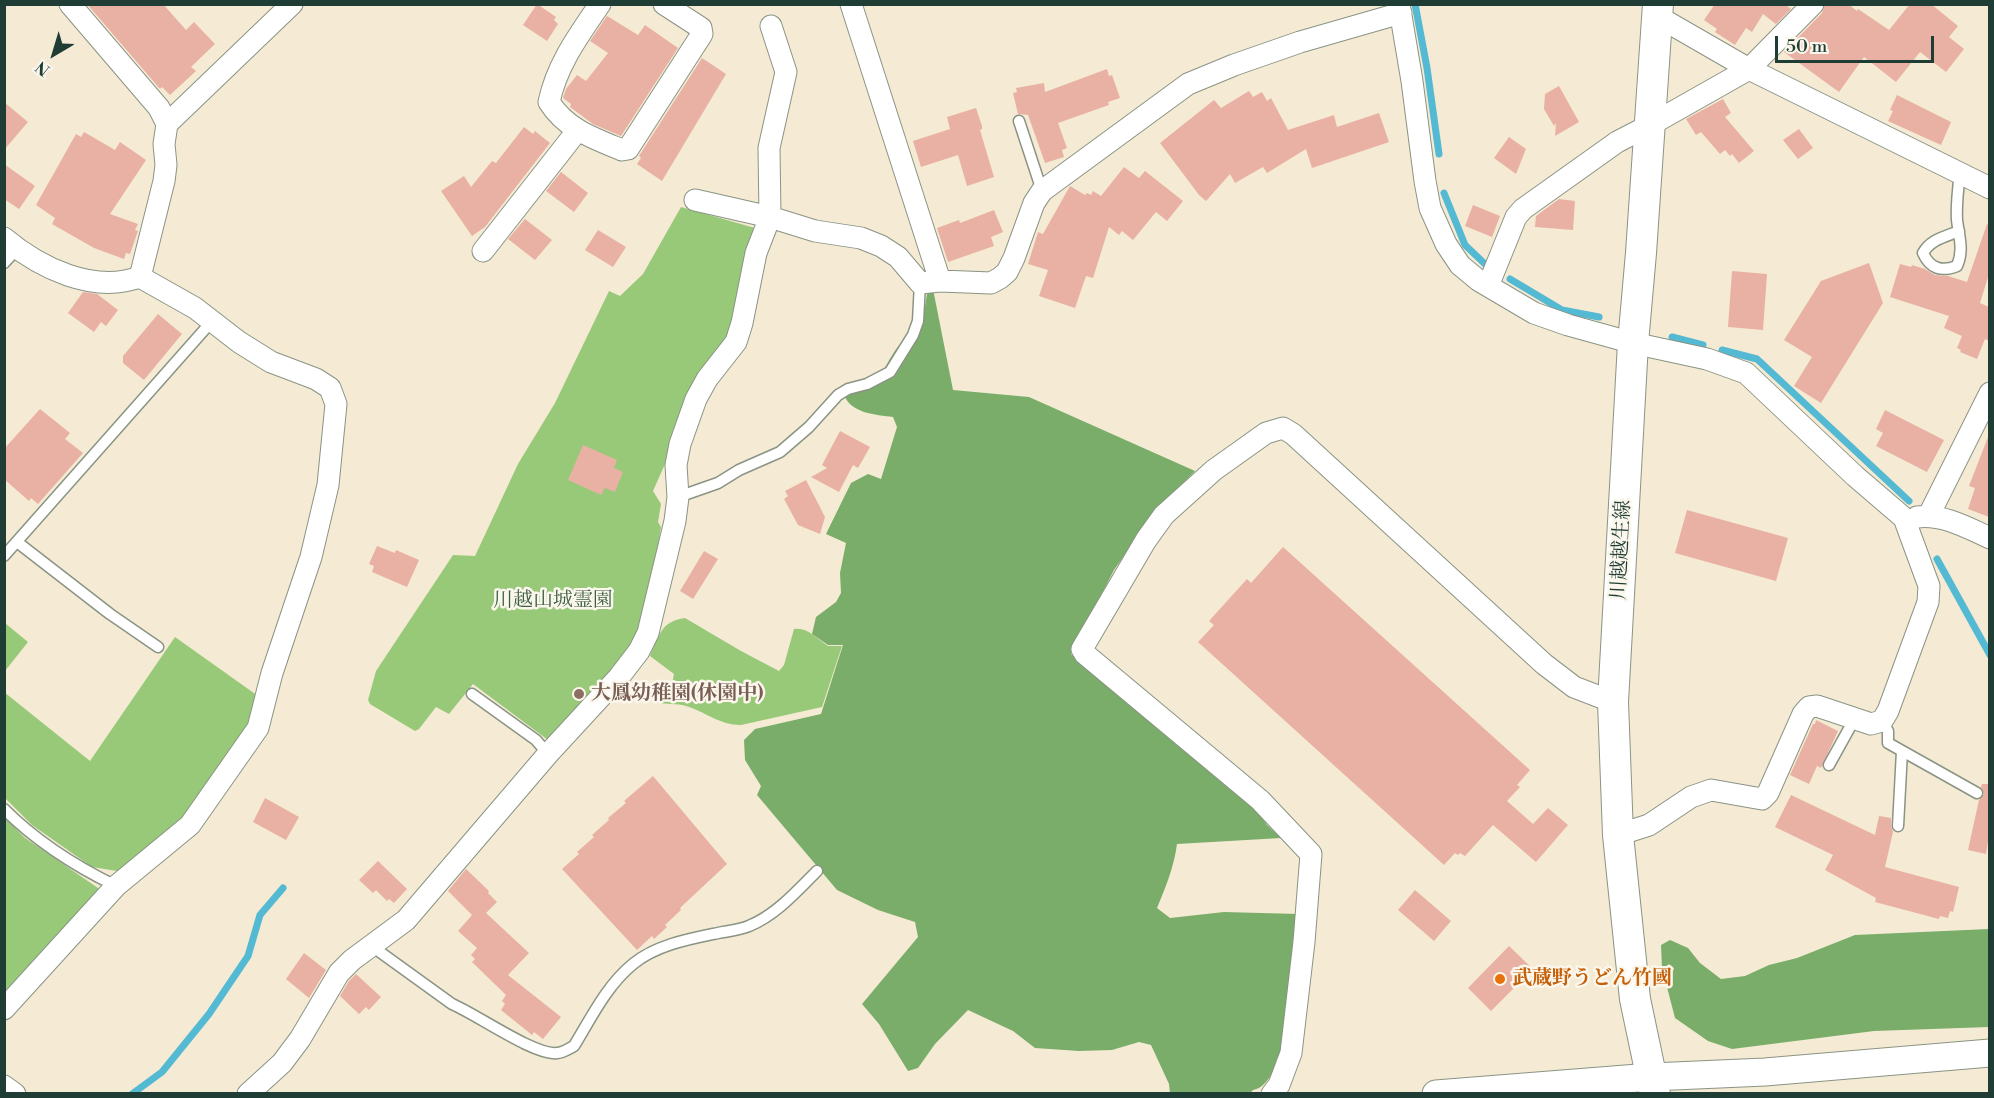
<!DOCTYPE html>
<html>
<head>
<meta charset="utf-8">
<style>
  body { margin:0 }
  #map { position:relative; width:1994px; height:1098px; overflow:hidden; background:#f5ead4; font-family:"Libre Bodoni",serif }
  canvas { display:block }
  .frame { position:absolute; inset:0; border:6px solid #1f3d34; pointer-events:none }
  .north { position:absolute; left:24px; top:24px; width:60px; height:60px; -webkit-text-stroke:4px #fbf7ec; paint-order:stroke; rotate:218deg; font-size:16px; font-weight:700; line-height:24px; text-align:center; color:#1f3d34 }
  .north::after { content:''; display:block; margin:auto; width:21px; height:27px; background:#1f3d34; clip-path:polygon(50% 0,100% 100%,50% 72%,0 100%) }
  .scale { position:absolute; left:1775px; top:36px; width:159px; height:27px; box-sizing:border-box; border:3px solid #1f3d34; border-top:0; padding-left:8px; font-size:18px; line-height:21px; white-space:nowrap; color:#1f3d34; -webkit-text-stroke:4px #fbf7ec; paint-order:stroke }
</style>
</head>
<body>
<div id="map">
<canvas width="1994" height="1098"></canvas>
<div class="frame"></div>
<div class="north">N</div>
<div class="scale">50 m</div>
</div>
<script>
const context = document.querySelector('canvas').getContext('2d');
context.lineJoin = 'round';
function fillPath(path, color) { context.fillStyle = color; context.fill(path, 'evenodd'); }
function strokePath(path, color, width, dash) { context.strokeStyle = color; context.lineWidth = width; context.lineCap = dash ? 'butt' : 'round'; context.setLineDash(dash || []); context.stroke(path); }
function drawText(font, color, halo, rows, align = 'center') {
  context.font = font + ' "Libre Bodoni","Noto Serif JP",serif'; context.lineWidth = 5; context.setLineDash([]); context.textBaseline = 'middle'; context.strokeStyle = halo; context.fillStyle = color; for (const [text, x, y, turn = 0] of rows) {
    context.save(); context.translate(x, y); context.rotate((+turn || 0) * Math.PI / 180); context.textAlign = isNaN(turn) ? turn : align; if (halo) context.strokeText(text, 0, 0); context.fillText(text, 0, 0); context.restore();
  }
}
fillPath(new Path2D(`
  M681 207 755 228 735 324 669 455 653 491 661 504 658 522 661 527 647 609 631 648 552 743 473 684 449 714 436 707 419 729 415 731 370 704 368 700 376 671 453 555 475 556 518 464 555 403 609 291 620 296 643 274Z
  M685 618 741 651 779 671 784 665 794 629C808 627 817 639 828 646H842L822 707 741 725C719 725 706 712 686 706 676 703 667 705 657 702L672 684 674 674 650 656C659 636 661 621 685 618Z
  M5 623 28 642 5 671Z
  M175 637 258 696 248 728 181 822 123 872 92 867 32 825 5 798 4 692 90 761Z
  M4 817 25 838 98 888 101 897 4 1002Z`), '#97c979');
fillPath(new Path2D(`
  M933 289 953 390 1029 397 1195 471 1154 513 1114 570 1071 654 1193 752 1253 805 1267 825 1281 838 1177 844C1174 867 1166 886 1157 908L1170 918 1224 912 1298 914 1283 1049C1278 1063 1268 1088 1253 1090L1250 1093H1170L1169 1084 1151 1045 1139 1042 1112 1050 1079 1051 1035 1048 1013 1031 968 1010 935 1044 918 1068 908 1071 879 1024 862 1004 918 937 915 922 878 910 837 890 757 795 761 786 745 760 744 740 755 729 821 714 843 645H828L812 634 816 617 836 602 841 593 840 573 846 543 826 534 851 483 868 474 881 479 897 427 893 417C876 415 849 413 844 394 853 391 867 388 874 381 891 366 893 340 917 334L922 326 927 294Z
  M1989 929V1027L1874 1031 1732 1049 1708 1041 1675 1018 1662 968 1661 945 1670 940 1688 948 1700 963 1721 979 1745 976 1769 965 1797 958 1855 935Z`), '#79ad69');
strokePath(new Path2D(`
  M1415 4 1427 68 1439 154
  M1444 193 1465 245 1485 264
  M1510 279 1562 310 1599 317
  M1672 337 1703 345
  M1722 350 1757 359 1909 501
  M1937 559 1990 655
  M132 1094 162 1072 209 1014 248 956 260 915 283 888`), '#54b9d2', 7);
fillPath(new Path2D(`
  M87 4H163L186 30 194 22 215 44 191 67 196 71 170 95 162 87 160 89Z
  M537 4 556 17 554 20 558 24 547 41 523 25Z
  M1715 4H1785L1791 9 1776 24 1763 14 1752 32 1746 28 1735 45 1715 32 1717 29 1704 20Z
  M1825 4H1848L1857 11 1858 9 1889 30 1910 4H1931L1958 26 1949 37 1964 49 1946 72 1920 52 1896 82 1864 57 1839 92 1784 52 1822 13Z
  M607 16 638 35 645 25 678 48 621 136 593 124 570 107 571 104 563 98 566 89 577 75 586 81 608 53 590 41Z
  M702 58 726 74 662 181 637 164 641 158 639 156Z
  M1107 69 1109 76 1112 75 1120 98 1108 102 1109 105 1058 123 1067 148 1062 150 1064 157 1045 163 1028 115 1018 114 1013 93 1017 92 1016 88 1044 83 1045 92Z
  M1559 86 1579 122 1555 136 1556 123 1554 126 1544 109 1545 94Z
  M1249 91 1253 97 1262 92 1267 101 1271 98 1288 130 1334 115 1337 127 1379 113 1389 142 1312 168 1306 149 1267 173 1263 167 1235 183 1230 174 1206 201 1199 195 1160 143 1214 100 1221 108Z
  M1897 95 1951 122 1941 145 1888 121 1893 111 1890 110Z
  M1723 99 1731 113 1725 117 1754 151 1739 163 1732 154 1730 156 1725 150 1720 154 1701 132 1696 135 1686 119Z
  M4 102 28 122 4 150Z
  M976 108 982 126V129L980 130 994 177 967 186 958 155 921 167 913 141 950 129 947 117Z
  M524 127 533 134 535 131 550 143 485 227 472 236 441 191 464 176 471 187 492 161 496 163Z
  M1799 129 1813 148 1798 159 1783 140Z
  M84 132 115 150 120 142 146 160 110 214 138 224 135 230 138 231 130 254 126 253 124 259 94 248 52 224 55 218 36 205 76 134 81 137Z
  M1509 137 1526 149 1516 174 1494 158Z
  M4 164 35 186 19 209 4 199Z
  M1124 167 1139 178 1145 171 1183 201 1167 221 1156 212 1133 240 1122 231 1119 235 1109 227 1093 278 1086 276 1075 308 1039 296 1048 270 1028 264 1038 232 1043 234 1070 186 1085 195 1087 193 1091 195 1093 191 1101 196Z
  M561 172 588 193 574 212 546 191Z
  M1559 199 1575 201 1573 230 1535 227 1536 216Z
  M1473 205 1500 216 1492 237 1465 226Z
  M994 210 1003 232 991 237 994 246 948 262 937 228 959 220 960 223Z
  M525 219 552 240 535 260 508 239Z
  M1987 224 1989 225V274L1980 303 1989 307V341L1985 339 1977 359 1960 352 1961 350 1957 348 1962 336 1944 328 1949 316 1890 297 1900 264 1911 267 1912 265 1925 269 1935 275 1948 276 1967 282Z
  M598 230 626 247 613 267 585 250Z
  M1869 263 1883 303 1821 403 1794 386 1812 357 1784 340 1821 281Z
  M1732 271 1767 274 1763 330 1728 327Z
  M83 292 97 294 118 310 106 326 101 322 94 332 68 313Z
  M158 314 182 334 144 380 123 363V356Z
  M40 409 70 433 65 439 83 453 38 504 31 498 29 501 4 479V449Z
  M1885 410 1944 440 1927 472 1876 446 1883 433 1876 429Z
  M840 431 870 447 858 468 853 465 839 492 811 477 827 468 822 465Z
  M1988 437H1989V517L1968 509 1975 488 1969 486Z
  M583 445 617 460 614 468 623 472 615 492 605 488 601 495 568 480Z
  M806 480 825 517 820 534 798 525 784 499 788 496 785 491Z
  M1687 510 1788 538 1776 581 1675 553Z
  M377 546 395 553 396 550 419 560 407 587 372 572 374 566 369 564Z
  M1283 547 1530 770 1517 785 1520 787 1507 801 1533 824 1548 808 1568 825 1536 862 1493 825 1465 856 1460 853 1458 855 1455 853 1444 865 1198 642 1214 625 1209 621 1247 579 1251 583Z
  M704 551 718 559 693 599 680 591Z
  M1816 720 1838 731 1821 768 1817 766 1809 784 1790 775 1813 724H1815Z
  M653 776 727 864 680 908 681 910 665 925 667 927 654 939 652 936 637 950 562 869 579 854 577 852 594 837 592 835 609 820 608 818 626 803 624 801Z
  M1982 784H1989V835L1986 854 1968 850 1979 800 1984 794 1981 787Z
  M1791 795 1875 835 1879 816 1891 818V826L1893 832 1885 867 1959 887 1953 912 1950 911 1948 918 1940 916 1939 919 1875 902 1876 898 1825 870 1833 855 1775 827Z
  M265 798 299 817 286 840 253 822Z
  M378 861 407 889 394 903 389 899 387 901 376 890 373 893 359 880Z
  M466 869 489 891 488 893 497 902 486 913 529 953 508 975 561 1017 543 1039 534 1032 532 1035 501 1010 505 1004 502 1001 506 995 472 962 475 959 471 955 477 948 458 931 472 915 448 891Z
  M1415 890 1451 921 1434 941 1398 910Z
  M1509 946 1533 969 1491 1011 1468 988Z
  M304 953 326 970 309 998 286 979Z
  M356 974 381 997 369 1010 366 1007 359 1014 340 996 349 981Z`), '#e9b1a3');
const service = new Path2D(`
  M1019 121 1042 191
  M1959 231C1945 237 1931 239 1923 253 1930 269 1942 272 1957 266 1964 250 1959 237 1957 220 1956 204 1958 189 1960 173
  M4 263 17 249
  M678 497 718 483 739 470 780 452 809 427 838 395 848 389 867 384 890 372 913 335 918 321 920 283
  M17 542 110 614 158 647
  M4 556 213 320
  M472 694 536 740 548 754
  M1882 721 1888 731V743L1977 793
  M1829 765 1855 718
  M4 809C36 841 75 866 116 886
  M1898 826 1902 751
  M373 947 452 1004C476 1014 535 1056 557 1053 563 1053 568 1049 574 1046 591 1018 607 985 633 964 656 945 689 939 718 933 728 931 740 930 749 926 776 915 797 891 817 871`);
const minor = new Path2D(`
  M70 4 159 108 167 124 164 144 166 165 164 181 140 277
  M600 4C579 35 557 64 549 102 566 129 593 138 622 150L628 149 702 34 701 28 664 4
  M851 4 940 281
  M1399 4 1412 81 1425 181 1430 208 1446 244 1460 265 1478 280 1534 313 1568 325 1633 343 1707 359 1746 373 1855 476 1904 518 1929 586 1928 602 1888 711 1882 721 1871 724 1817 706 1809 707 1803 714 1768 793 1762 799 1711 790 1691 797 1649 825 1618 835
  M1657 16 1749 69 1990 188
  M167 124 292 4
  M695 200 770 217 815 231 861 238 881 246 898 257 920 283 940 281 991 283 1000 278 1007 272 1014 258 1034 203 1042 191 1188 84 1234 65 1300 42 1401 13
  M4 238C40 268 93 294 140 277L195 308 239 342 271 362 316 379 330 388 336 404 328 485 311 557 272 673 258 728 190 825 116 886 4 1009
  M483 251 577 131
  M1488 286 1516 217 1523 209 1617 142 1650 125 1749 69 1813 4
  M1929 515 1990 393
  M1917 517C1943 514 1966 527 1990 538
  M4 1086 15 1094
  M248 1094 282 1063 300 1039 339 973 352 960 406 920 548 754 619 677 639 651 648 633 675 521 678 497 676 465 680 444 696 399 707 379 736 342 742 323 756 253 770 217 769 148 786 72 771 26
  M1272 1094 1279 1085 1291 1053 1304 942 1311 854 1260 800 1085 654 1082 649 1146 540 1164 515 1214 470 1266 433 1283 428 1293 434 1544 664 1574 687 1613 702`);
const tertiary = new Path2D(`
  M1436 1094 1651 1077 1765 1072 1990 1053`);
const secondary = new Path2D(`
  M1655 1094 1635 999 1618 835 1613 702 1633 343 1641 253 1658 4`);
strokePath(service, '#8a9484', 13);
strokePath(minor, '#8a9484', 23);
strokePath(tertiary, '#8a9484', 29);
strokePath(secondary, '#8a9484', 32);
strokePath(service, '#fff', 10);
strokePath(minor, '#fff', 21);
strokePath(tertiary, '#fff', 27);
strokePath(secondary, '#fff', 30);
for (const [x, y, r, color] of [
  [579,694,6,"#8d6e63"],
  [1500,979,6,"#e8710a"]
]) { const dot = new Path2D(); dot.arc(x, y, r, 0, 2 * Math.PI); context.fillStyle = color; context.fill(dot); strokePath(dot, '#fbf7ec', 2); }
drawText('20px', '#1f3d34', '#fbf7ec', [
  ["川越越生線",1622,550,-87]
]);
drawText('20px', '#3d6045', '#fbf7ec', [
  ["川越山城霊園",553,601]
]);
drawText('bold 20px', '#785e54', '#fbf7ec', [
  ["大鳳幼稚園(休園中)",591,694]
], 'left');
drawText('bold 20px', '#c56008', '#fbf7ec', [
  ["武蔵野うどん竹國",1512,979]
], 'left');
</script>
</body>
</html>
